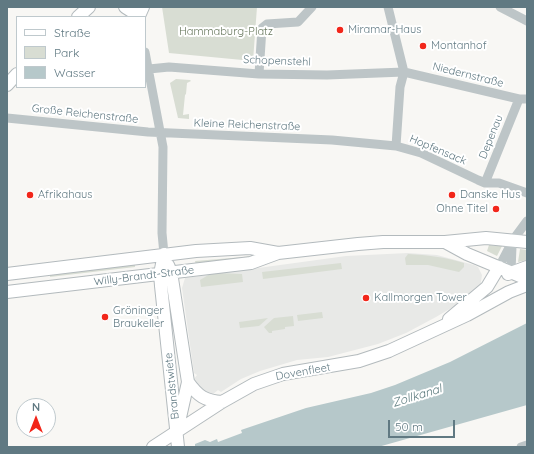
<!DOCTYPE html>
<html>
<head>
<meta charset="utf-8">
<style>
  body { margin:0 }
  #map { position:relative; width:534px; height:454px; overflow:hidden; background:#f8f7f4; font-family:Quicksand,sans-serif }
  canvas { display:block }
  .frame { position:absolute; inset:0; border:8px solid #607982; pointer-events:none }
  .legend { position:absolute; left:16px; top:16px; width:130px; height:72px; box-sizing:border-box; background:#fff; border:1px solid #bfc9cd; margin:0; padding:5px 7px; list-style:none; font-size:12px; color:#607982 }
  .legend li { display:flex; align-items:center; gap:8px; height:20px }
  .legend b { width:20px; border:1px solid #bfc9cd }
  .north { position:absolute; left:16px; top:398px; width:40px; height:40px; box-sizing:border-box; background:#fff; border:1px solid #bfc9cd; border-radius:50%; rotate:0deg; font-size:11px; font-weight:700; line-height:16px; text-align:center; color:#607982 }
  .north::after { content:''; display:block; margin:auto; width:14px; height:18px; background:#f2261a; clip-path:polygon(50% 0,100% 100%,50% 72%,0 100%) }
  .scale { position:absolute; left:388px; top:420px; width:67px; height:18px; box-sizing:border-box; border:2px solid #607982; border-top:0; padding-left:5px; font-size:12px; line-height:14px; white-space:nowrap; color:#607982; -webkit-text-stroke:3px #fff; paint-order:stroke }
</style>
</head>
<body>
<div id="map">
<canvas width="534" height="454"></canvas>
<div class="frame"></div>
<ul class="legend">
<li><b style="height:5px;background:#fff"></b>Straße</li>
<li><b style="height:11px;background:#d8ddd3"></b>Park</li>
<li><b style="height:11px;background:#b6c8ca"></b>Wasser</li>
</ul>
<div class="north">N</div>
<div class="scale">50 m</div>
</div>
<script>
const context = document.querySelector('canvas').getContext('2d');
context.lineJoin = 'round';
function fillPath(path, color) { context.fillStyle = color; context.fill(path, 'evenodd'); }
function strokePath(path, color, width, dash) { context.strokeStyle = color; context.lineWidth = width; context.lineCap = dash ? 'butt' : 'round'; context.setLineDash(dash || []); context.stroke(path); }
function drawText(font, color, halo, rows, align = 'center') {
  context.font = font + ' Quicksand,sans-serif'; context.lineWidth = 4; context.setLineDash([]); context.textBaseline = 'middle'; context.strokeStyle = halo; context.fillStyle = color; for (const [text, x, y, turn = 0] of rows) {
    context.save(); context.translate(x, y); context.rotate((+turn || 0) * Math.PI / 180); context.textAlign = isNaN(turn) ? turn : align; if (halo) context.strokeText(text, 0, 0); context.fillText(text, 0, 0); context.restore();
  }
}
fillPath(new Path2D(`
  M408 253 437 255 474 265 478 267 482 275 480 288 458 304 436 317 406 333 378 344 328 357 297 360 260 371 241 379 221 392 218 390 212 395 197 388 194 379 197 375 194 373 182 288 185 278 346 256Z`), '#e8e9e7');
fillPath(new Path2D(`
  M162 7H257L253 61 169 53Z
  M176 79 190 80 191 81 187 83 186 94 185 95 183 115 189 114V119L178 118 170 83Z
  M489 245 502 246 497 256 487 251Z
  M520 249 527 250V260L518 262Z
  M408 254C427 255 445 257 464 263V267L459 272 428 265H406L405 258Z
  M255 256V258L196 266 195 261Z
  M341 263 342 269 263 279 262 272Z
  M135 264V267L50 277V275L56 273Z
  M217 273 242 274 243 282 201 287 200 280 210 274Z
  M322 312 323 318 298 321 297 315Z
  M293 316 294 326 285 327V329L272 331V333H269L264 327 274 318Z
  M268 318 259 326 240 328 239 322Z`), '#d8ddd3');
fillPath(new Path2D(`
  M527 323V405L378 447H195V444L205 440 210 442 217 439 218 442 242 433 241 430 306 408 371 393 395 385 450 362Z`), '#b6c8ca');
const major = new Path2D(`
  M125 7 139 16 143 7
  M78 17 89 7
  M7 85 17 74
  M445 242 467 254 527 279
  M164 254 160 274 161 286 178 447
  M168 265 171 272 188 382 179 422
  M7 274 196 251 250 248 278 253
  M508 274 527 267
  M7 292 251 263 278 253 358 244 383 242H445L486 238 527 242
  M449 319 487 287 499 267
  M188 382C198 396 205 401 222 402
  M153 447 222 402 254 384 283 374 359 361 389 351 467 315 509 292 527 285`);
strokePath(major, '#b3babd', 14);
strokePath(new Path2D(`
  M388 7 404 72 400 87 396 146
  M500 7 527 21
  M145 52 163 147 162 233 164 254
  M149 69 169 67 259 74 327 75 404 72 519 99H527
  M259 74 262 28 267 24 298 22 312 7
  M7 118 148 132 332 140 396 146 421 153 478 180 485 183H499L527 193
  M485 183 519 99
  M499 267 513 240 527 221
  M511 272 512 246
  M521 447 527 445`), '#bdc5c7', 9);
strokePath(major, '#fff', 12);
for (const [x, y, r, color] of [
  [340,30,4,"#f2261a"],
  [423,46,4,"#f2261a"],
  [30,195,4,"#f2261a"],
  [452,195,4,"#f2261a"],
  [496,209,4,"#f2261a"],
  [366,298,4,"#f2261a"],
  [105,317,4,"#f2261a"]
]) { const dot = new Path2D(); dot.arc(x, y, r, 0, 2 * Math.PI); context.fillStyle = color; context.fill(dot); strokePath(dot, '#fff', 1.5); }
drawText('11px', '#607982', '#fff', [
  ["Miramar-Haus",348,30],
  ["Montanhof",431,46],
  ["Afrikahaus",38,195],
  ["Danske Hus",460,195],
  ["Ohne Titel",488,209,"right"],
  ["Kallmorgen Tower",374,298],
  ["Gröninger",113,311],
  ["Braukeller",113,324]
], 'left');
drawText('11px', '#69795f', '#fff', [
  ["Hammaburg-Platz",226,32]
]);
drawText('11px', '#607982', '#fff', [
  ["Schopenstehl",277,61,2],
  ["Niedernstraße",468,75,14],
  ["Große Reichenstraße",85,114,6],
  ["Kleine Reichenstraße",247,125,2],
  ["Depenau",491,137,-68],
  ["Hopfensack",438,150,23],
  ["Willy-Brandt-Straße",144,276,-7],
  ["Dovenfleet",303,372,-10],
  ["Brandstwiete",172,386,-96]
]);
drawText('italic 12px', '#5a797c', '#fff', [
  ["Zollkanal",417,396,-17]
]);
</script>
</body>
</html>
